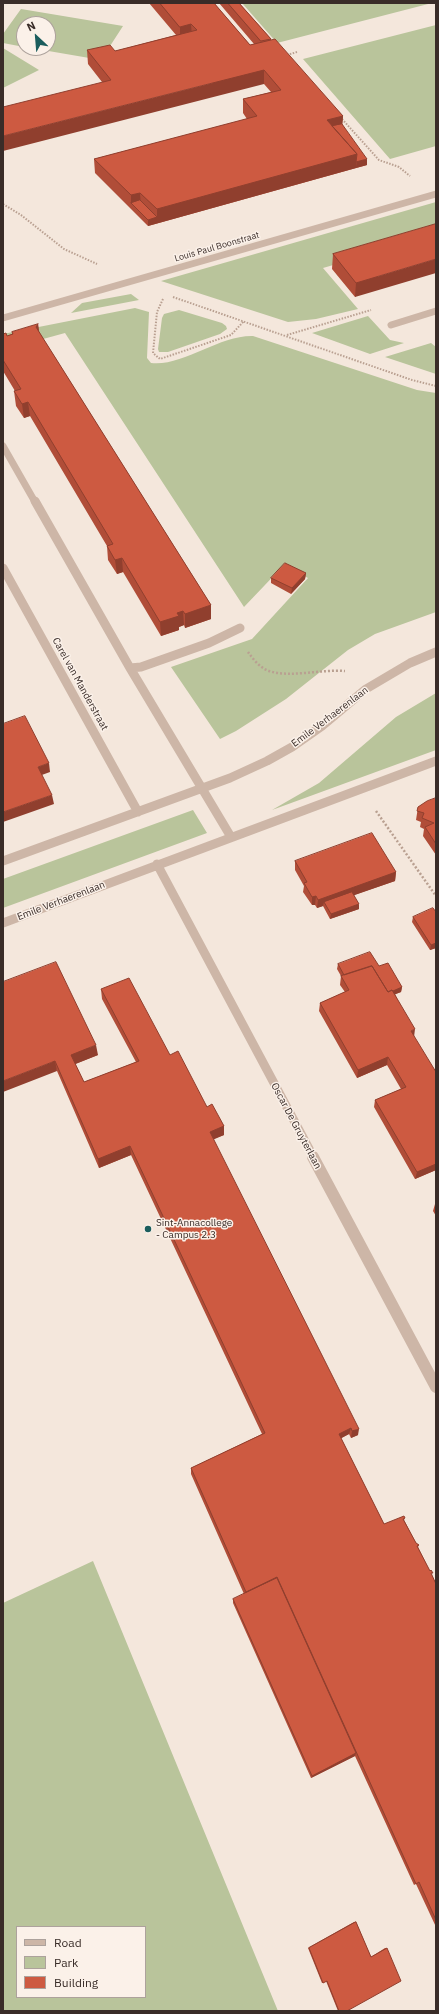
<!DOCTYPE html>
<html>
<head>
<meta charset="utf-8">
<style>
  body { margin:0 }
  #map { position:relative; width:439px; height:2014px; overflow:hidden; background:#f4e7dc; font-family:"IBM Plex Sans",sans-serif }
  canvas { display:block }
  .frame { position:absolute; inset:0; border:4px solid #392c28; pointer-events:none }
  .legend { position:absolute; left:16px; top:1926px; width:130px; height:72px; box-sizing:border-box; background:#fbf1e9; border:1px solid #ada29c; margin:0; padding:5px 7px; list-style:none; font-size:12px; color:#392c28 }
  .legend li { display:flex; align-items:center; gap:8px; height:20px }
  .legend b { width:20px; border:1px solid #ada29c }
  .north { position:absolute; left:16px; top:16px; width:40px; height:40px; box-sizing:border-box; background:#fbf1e9; border:1px solid #ada29c; border-radius:50%; rotate:334deg; font-size:11px; font-weight:700; line-height:16px; text-align:center; color:#392c28 }
  .north::after { content:''; display:block; margin:auto; width:14px; height:18px; background:#1b5d5d; clip-path:polygon(50% 0,100% 100%,50% 72%,0 100%) }
</style>
</head>
<body>
<div id="map">
<canvas width="439" height="2014"></canvas>
<div class="frame"></div>
<ul class="legend">
<li><b style="height:5px;background:#cdb6a7"></b>Road</li>
<li><b style="height:11px;background:#b9c49b"></b>Park</li>
<li><b style="height:11px;background:#cd5a41"></b>Building</li>
</ul>
<div class="north">N</div>
</div>
<script>
const context = document.querySelector('canvas').getContext('2d');
context.lineJoin = 'round';
function fillPath(path, color) { context.fillStyle = color; context.fill(path, 'evenodd'); }
function strokePath(path, color, width, dash) { context.strokeStyle = color; context.lineWidth = width; context.lineCap = dash ? 'butt' : 'round'; context.setLineDash(dash || []); context.stroke(path); }
function drawText(font, color, halo, rows, align = 'center') {
  context.font = font + ' "IBM Plex Sans",sans-serif'; context.lineWidth = 3; context.setLineDash([]); context.textBaseline = 'middle'; context.strokeStyle = halo; context.fillStyle = color; for (const [text, x, y, turn = 0] of rows) {
    context.save(); context.translate(x, y); context.rotate((+turn || 0) * Math.PI / 180); context.textAlign = isNaN(turn) ? turn : align; if (halo) context.strokeText(text, 0, 0); context.fillText(text, 0, 0); context.restore();
  }
}
fillPath(new Path2D(`
  M242 3H432L277 43Z
  M21 9 123 26 101 60 31 48H48V24H24V47L3 43V34Z
  M436 25V146L390 159 303 59Z
  M3 48 39 70 3 88Z
  M436 202V235L323 268 358 309 316 319 288 322 161 281Z
  M131 294 139 300 71 313 82 303Z
  M135 308 149 312 147 358 151 363C182 367 219 335 253 336L417 390 436 393V612L375 634 348 650 286 699 236 731 220 739 171 667 252 639 308 578 284 565 244 607 65 333 3 350V334Z
  M179 310 222 323 226 326 227 329 220 334 168 352H159L158 349 162 318 164 314Z
  M368 316 390 340 404 343 370 354 312 333Z
  M431 343 436 347V374L385 357Z
  M436 693V750L272 810 319 783 396 717Z
  M193 810 207 833 3 908V879Z
  M93 1561 278 2011H3V1603ZM17 1927H145V1997H17Z`), '#b9c49b');
strokePath(new Path2D(`
  M287 55 297 52
  M342 119 379 160 399 167 410 176
  M3 204 21 215 64 249 97 264
  M173 297 412 380 436 386
  M163 299 157 312 153 353 160 359 231 335 244 321
  M287 335 371 310`), '#b9a091', 2, [1.5, 1.5]);
strokePath(new Path2D(`
  M248 652C253 659 260 668 269 671 291 678 321 669 345 671
  M376 811 436 896`), '#b9a091', 2.5, [2, 2]);
strokePath(new Path2D(`
  M3 318 436 194
  M391 325 436 311
  M3 446 35 502`), '#cdb6a7', 7);
strokePath(new Path2D(`
  M35 501 130 668 231 837
  M3 568 138 812
  M130 668 141 667 209 643 240 628
  M3 861 230 778 267 761 292 747 322 726 366 689 410 663 436 652
  M157 864 314 1158
  M3 923 436 761`), '#cdb6a7', 9);
strokePath(new Path2D(`
  M313 1157 436 1387`), '#cdb6a7', 12);
fillPath(new Path2D(`
  M149 3H214L250 45 254 44 219 3H239L271 39V40L343 116 342 124 367 165 148 226 95 173 94 159 247 119 243 113V99L271 92 264 84 102 82 88 64 87 50 115 51 176 35Z
  M436 224 355 297 332 269 333 254Z
  M38 324 39 332 211 605V619L185 628 184 625 179 627V630L161 636 123 572 117 574 108 560 107 546 30 416 24 418 16 406 14 391H15L3 371V334L7 336 12 334V332Z
  M306 573 305 579 291 594 271 583V578Z
  M436 798V855L423 836 424 829 420 827 421 822 416 820 418 807Z
  M295 861 396 872 395 881 354 895 359 909 330 919 323 906 317 908 315 905H312L303 892 304 886 295 870Z
  M436 912V948L430 950 412 922 413 917Z
  M338 964 379 966 402 987 401 992 395 994 414 1036 436 1170 415 1179 374 1107 375 1100 401 1089 387 1065 357 1078 319 1011 320 1003 345 992 340 985 341 976 337 969Z
  M3 982 98 1055 75 1064 84 1082 136 1062 102 999 101 989 170 1055 207 1107 224 1126V1135L213 1139 358 1435 351 1438 349 1434 341 1438 384 1524 405 1518 404 1520 416 1543 419 1545 418 1547 436 1584V1927L416 1884 414 1885 355 1756 311 1778 233 1603V1599L244 1594 191 1474V1468L262 1434 131 1155 99 1168 57 1071Z
  M435 1204H436V1216L433 1211Z
  M354 1922H356L371 1957 385 1948H387L347 2011H338L326 1981 323 1983H322L308 1948Z`), '#b04d38');
fillPath(new Path2D(`
  M191 24 192 38 180 41V27Z
  M264 70V84L3 151V136Z
  M343 116 342 130 330 133 327 120Z
  M357 154 356 168 148 226V220L157 217V209Z
  M367 159V165L356 168V162Z
  M140 193 141 207 131 203V195Z
  M436 259V273L355 297 356 283Z
  M38 324 40 339 36 327Z
  M28 402 30 416 24 418 22 404Z
  M122 558 123 572 117 574 115 560Z
  M306 573 305 579 291 594 292 588Z
  M211 605V619L185 628V614Z
  M183 611 184 625 179 627V630L161 636 160 622 177 613Z
  M49 763 50 772 39 776 38 767Z
  M52 795 54 804 3 822V812Z
  M396 872 395 881 326 905 324 902 323 906 317 908 318 900Z
  M316 896 315 905H312V897Z
  M359 904V909L330 919 331 914Z
  M436 943V948L430 950 431 945Z
  M402 987 401 992 386 998V993Z
  M415 1029 414 1037 411 1031Z
  M96 1045 98 1055 73 1065 71 1055Z
  M388 1057 387 1065 357 1078 358 1070Z
  M55 1061 57 1071 3 1092V1081Z
  M224 1126V1135L210 1141V1132Z
  M130 1146 131 1155 99 1168 98 1159Z
  M436 1164V1170L415 1179 417 1172Z
  M351 1428 349 1434 338 1440 339 1434Z
  M359 1429 358 1435 351 1438 352 1431Z
  M277 1577 276 1582 245 1597 246 1592Z
  M356 1753 355 1756 311 1778 312 1776Z`), '#903f2e');
const building = new Path2D(`
  M160 3H214L250 45 275 39 343 116 327 120 357 154 157 209 140 193 131 195 94 159 257 116 243 99 281 90 264 70 3 136V107L111 80 87 50 110 45 115 51 197 30 191 24 180 27Z
  M228 3H239L271 39 261 41Z
  M342 124 367 159 356 162 357 154 332 126Z
  M140 200 157 217 148 220 131 203Z
  M436 224V259L356 283 333 254Z
  M38 324 36 327 211 605 185 614 183 611 177 613 179 616 160 622 122 558 115 560 107 546 113 544 28 402 22 404 14 391 21 389 3 360V334L6 333 7 336 13 334 12 332Z
  M285 563 306 573 292 588 271 578Z
  M25 716 49 763 38 767 52 795 3 812V724Z
  M436 798V844L425 827 434 823 422 818 424 813 417 811 418 807 427 801Z
  M372 833 396 872 318 900 316 896 312 897 304 883 307 882 295 861Z
  M352 892 359 904 331 914 324 902Z
  M433 908 436 912V943L431 945 413 917Z
  M370 952 379 966 388 963 402 987 393 991 392 990 388 992 372 966 344 975 338 964Z
  M56 962 96 1045 71 1055 84 1082 139 1061 101 989 129 978 170 1055 178 1051 207 1107 212 1104 224 1126 210 1132 359 1429 352 1431 351 1428 339 1434 384 1524 404 1516 405 1518 403 1519 416 1543 419 1545 417 1546 430 1571 431 1570 433 1573H431L436 1584V1920L419 1882 416 1884 277 1577 246 1592 191 1468 265 1433 130 1146 98 1159 55 1061 3 1081V982Z
  M372 966 388 992 392 990 415 1029 411 1031 436 1072V1164L417 1172 375 1100 406 1087 388 1057 358 1070 320 1003 349 990 341 976Z
  M277 1578 356 1753 312 1776 233 1599Z
  M356 1922 371 1957 387 1948 401 1981 347 2011H339L327 1981 323 1983 309 1948Z`);
fillPath(building, '#cd5a41');
strokePath(building, '#903f2e', 1);
for (const [x, y, r, color] of [
  [148,1229,4,"#1b5d5d"]
]) { const dot = new Path2D(); dot.arc(x, y, r, 0, 2 * Math.PI); context.fillStyle = color; context.fill(dot); strokePath(dot, '#fbf1e9', 1.5); }
drawText('9px', '#392c28', '#fbf1e9', [
  ["Louis Paul Boonstraat",217,247,-16]
]);
drawText('10px', '#392c28', '#fbf1e9', [
  ["Carel van Manderstraat",80,684,61],
  ["Emile Verhaerenlaan",330,717,-37],
  ["Emile Verhaerenlaan",61,901,-21],
  ["Oscar De Gruyterlaan",296,1126,62]
]);
drawText('10px', '#392c28', '#fbf1e9', [
  ["Sint-Annacollege",156,1223],
  ["- Campus 2.3",156,1235]
], 'left');
</script>
</body>
</html>
